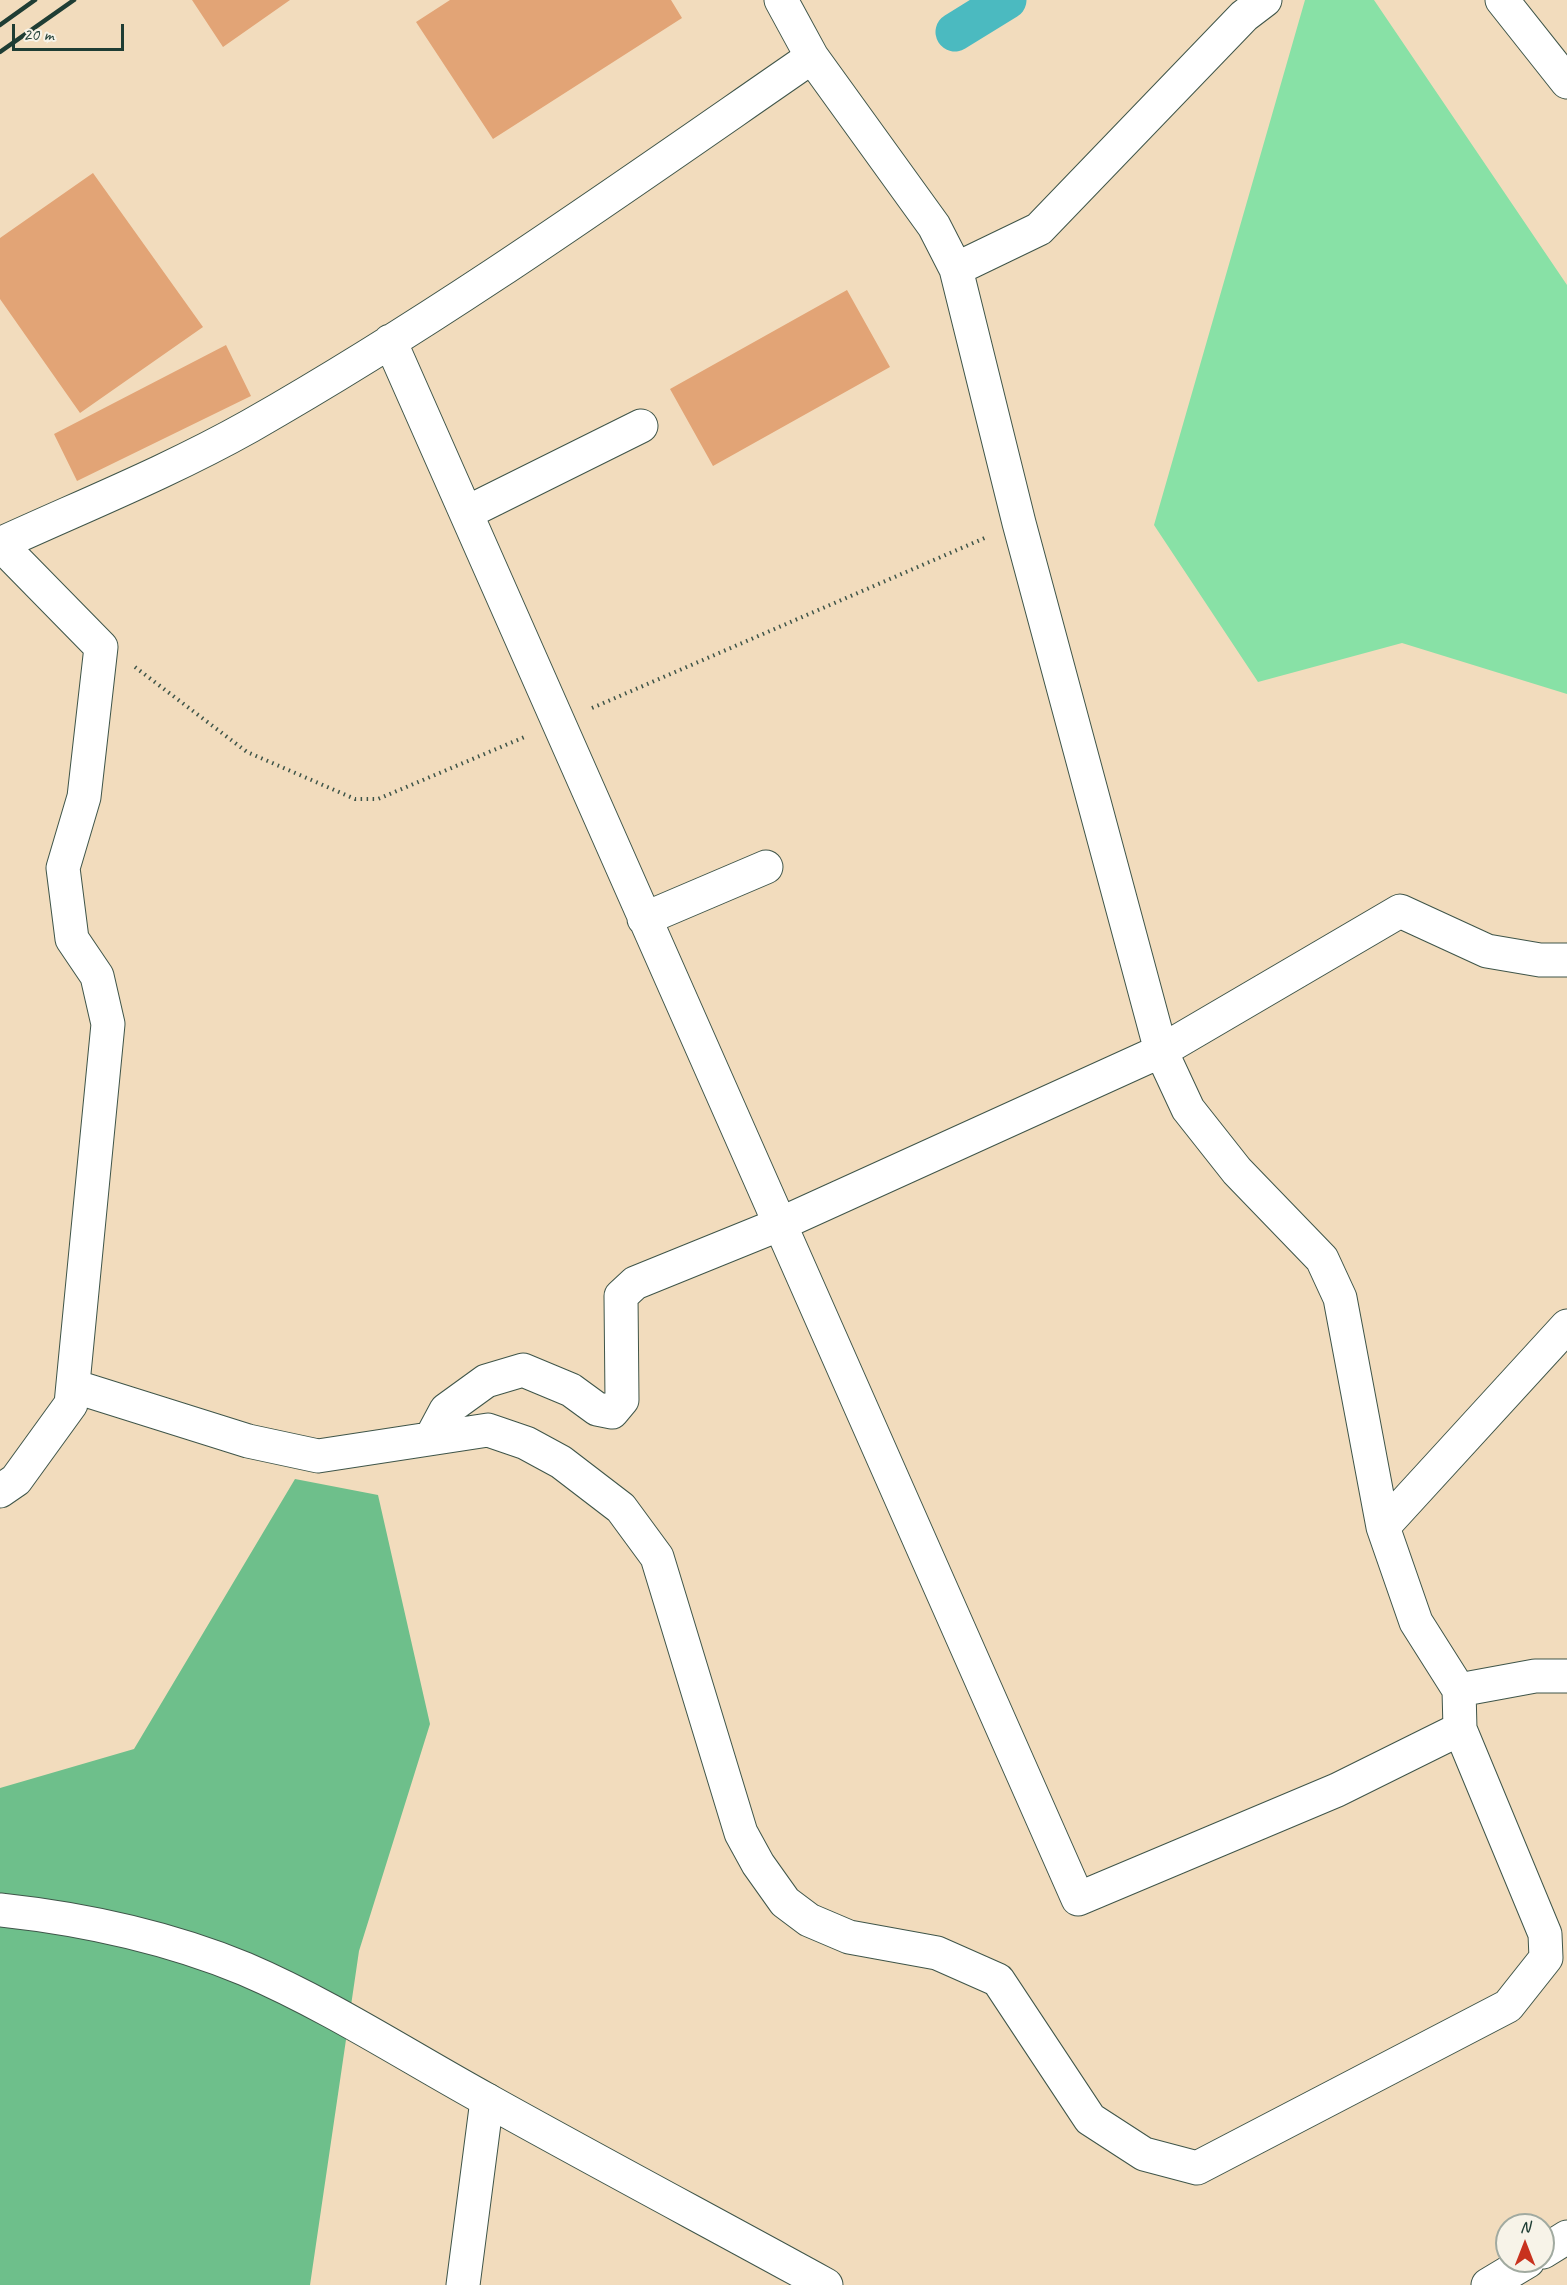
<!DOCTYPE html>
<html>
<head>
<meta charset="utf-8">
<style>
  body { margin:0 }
  #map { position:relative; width:1567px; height:2285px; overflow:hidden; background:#f2dcbd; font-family:Caveat,sans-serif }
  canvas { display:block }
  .north { position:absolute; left:1495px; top:2213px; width:60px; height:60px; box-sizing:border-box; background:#f7f3e8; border:2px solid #a1aaa0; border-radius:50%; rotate:0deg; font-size:16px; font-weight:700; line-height:24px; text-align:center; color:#1f3d34 }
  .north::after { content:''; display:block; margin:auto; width:21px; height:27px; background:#c8321e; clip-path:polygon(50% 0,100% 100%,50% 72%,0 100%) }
  .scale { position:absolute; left:12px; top:24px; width:112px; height:27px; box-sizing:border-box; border:3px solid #1f3d34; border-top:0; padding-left:8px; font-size:18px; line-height:21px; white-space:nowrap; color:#1f3d34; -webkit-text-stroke:4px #f7f3e8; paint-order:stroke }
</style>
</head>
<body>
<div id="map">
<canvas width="1567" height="2285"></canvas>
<div class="north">N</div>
<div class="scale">20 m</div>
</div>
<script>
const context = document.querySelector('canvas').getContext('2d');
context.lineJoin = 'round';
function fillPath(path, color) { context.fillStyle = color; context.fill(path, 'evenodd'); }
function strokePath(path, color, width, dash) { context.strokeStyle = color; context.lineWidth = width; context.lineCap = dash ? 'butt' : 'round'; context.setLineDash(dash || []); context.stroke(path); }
fillPath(new Path2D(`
  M1305 0H1374L1567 285V694L1402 643 1258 682 1154 525Z`), '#88e1a6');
fillPath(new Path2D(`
  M295 1479 378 1495 430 1724 359 1951 310 2285H0V1788L134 1749Z`), '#6ebf8b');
strokePath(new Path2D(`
  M955 32 1007 0`), '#4bbac0', 39);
fillPath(new Path2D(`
  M192 0H290L223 47Z
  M450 0H671L682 18 493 139 416 22Z
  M93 173 203 327 80 413 0 299V238Z
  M847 290 890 367 713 466 670 389Z
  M226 345 251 396 77 481 54 434Z`), '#e2a476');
const street = new Path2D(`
  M1502 0 1567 82
  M956 269 1039 229 1244 16 1265 0
  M390 341 1078 1899 1337 1790 1460 1729
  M466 513 641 426
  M0 544 101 647 84 797 63 868 72 939 97 976 108 1024 71 1404 16 1480 0 1491
  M0 544C83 506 170 471 250 426 445 315 628 184 812 57
  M644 919 766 867
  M73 1386 248 1441 318 1456 488 1430 526 1443 561 1462 621 1508 657 1557 741 1833 758 1864 785 1902 809 1920 849 1937 937 1953 998 1980 1090 2119 1144 2154 1197 2168 1508 2006 1546 1958 1545 1934 1460 1729 1459 1690 1416 1622 1383 1527 1340 1298 1322 1259 1237 1171 1188 1109 1161 1051 1019 523 956 269 934 226 812 57 781 0
  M431 1438 446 1410 486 1381 523 1370 571 1390 597 1409 612 1412 622 1400 621 1296 635 1283 778 1225 1161 1051 1400 911 1487 951 1540 960H1567
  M1383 1527 1567 1326
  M1459 1690 1535 1676H1567
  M463 2285 487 2100`);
const secondary = new Path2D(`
  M0 1910C84 1919 167 1937 245 1969 329 2005 407 2056 487 2100 600 2163 713 2223 826 2285
  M1543 2252 1567 2237
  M1488 2285 1528 2261`);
strokePath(street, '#3f5549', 35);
strokePath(secondary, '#3f5549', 35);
strokePath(new Path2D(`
  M135 667 247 752 355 799H378L527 736
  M592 708 987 537`), '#3f5549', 4, [1.5, 4.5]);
strokePath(street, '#fff', 33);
strokePath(secondary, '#fff', 33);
strokePath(new Path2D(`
  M0 25 35 0
  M0 52 74 0`), '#1f3d34', 4.5);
</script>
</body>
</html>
